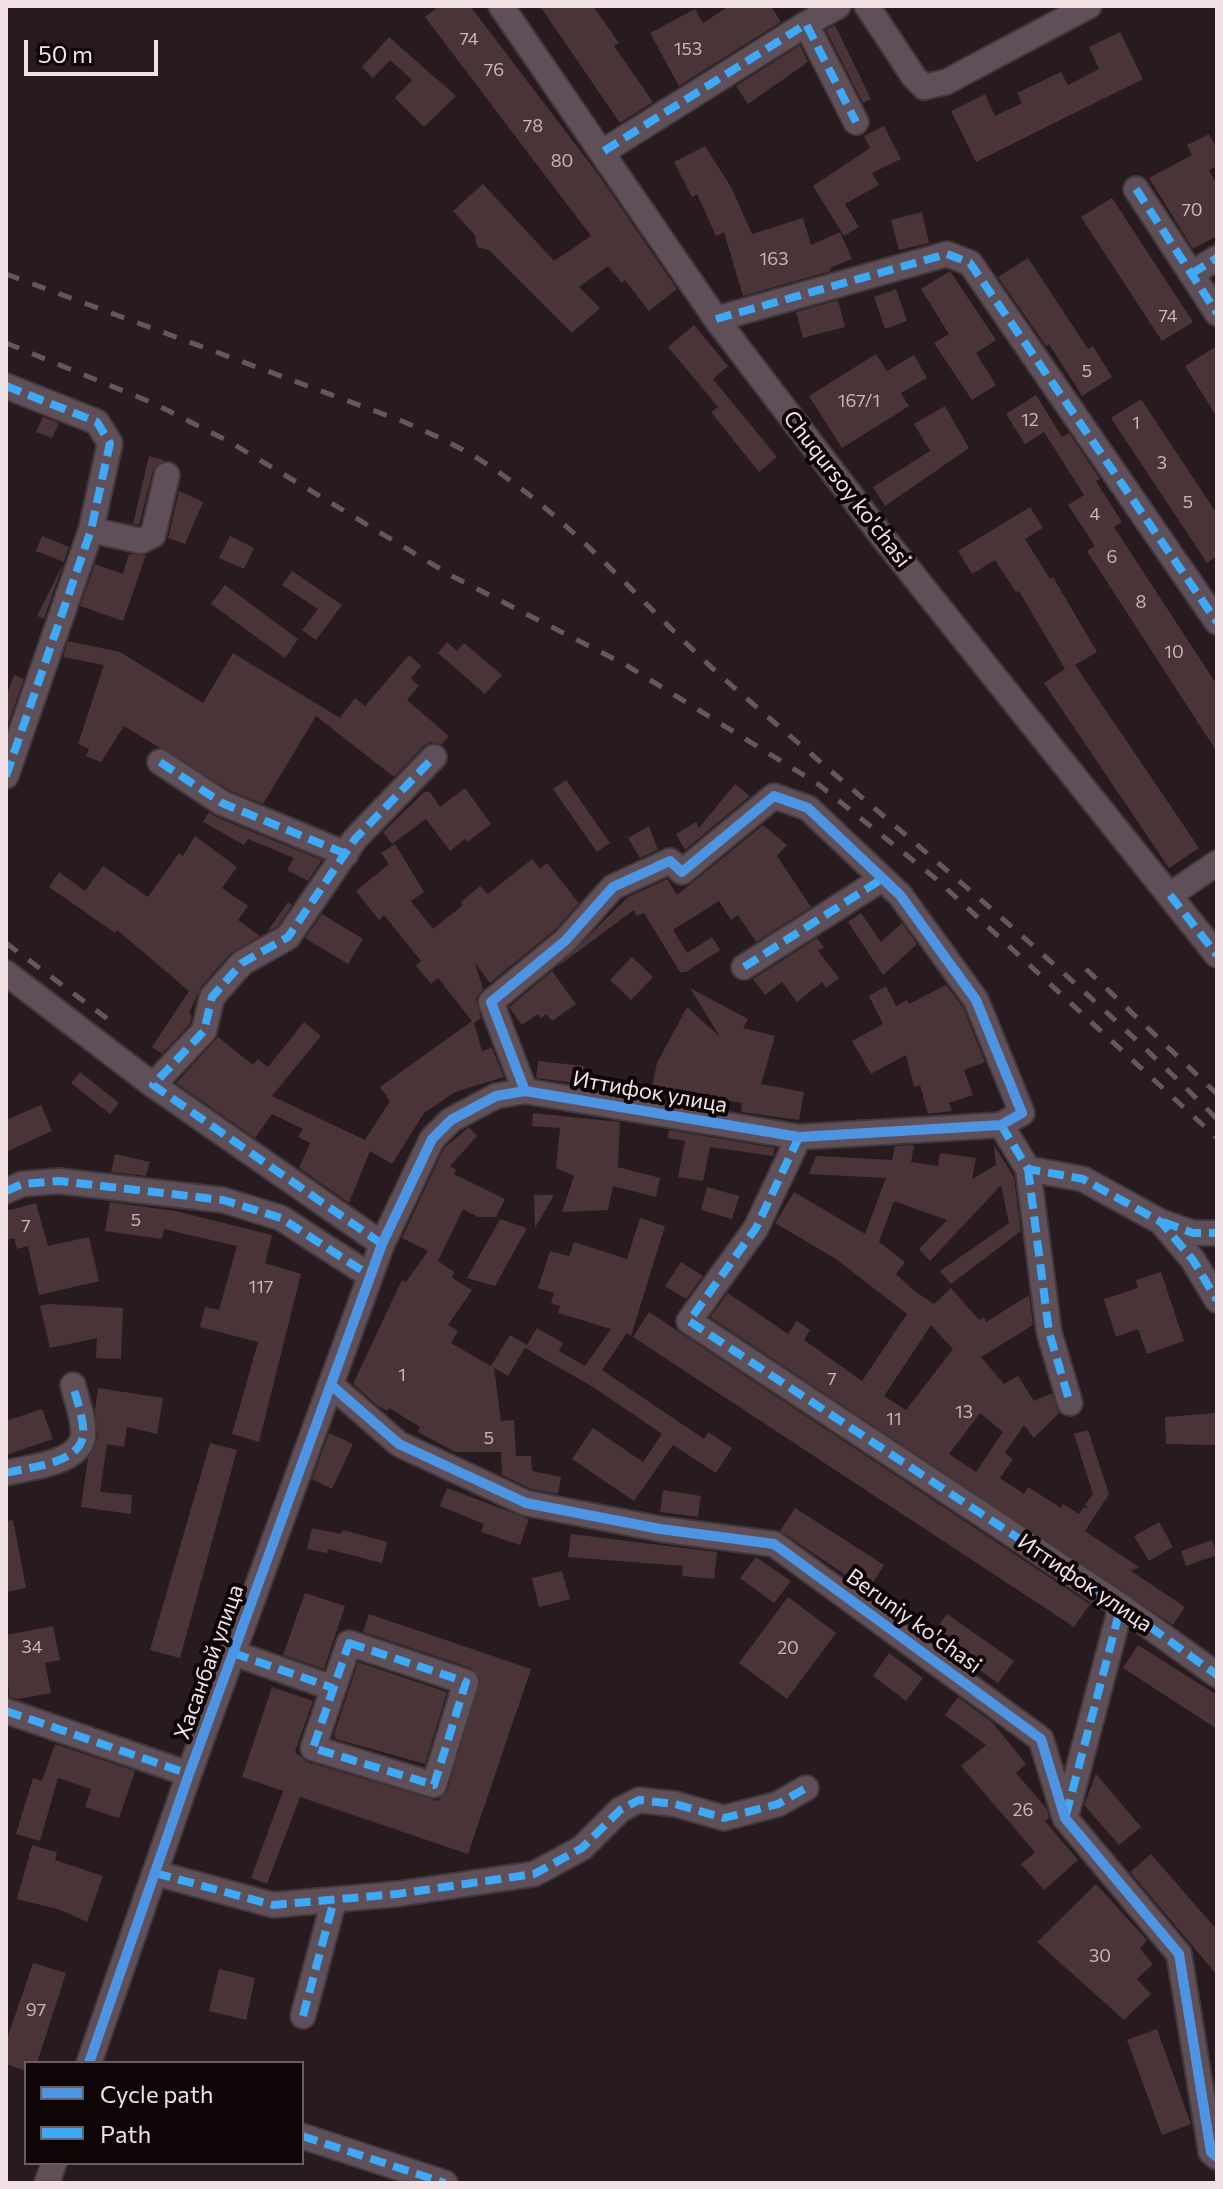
<!DOCTYPE html>
<html>
<head>
<meta charset="utf-8">
<style>
  body { margin:0 }
  #map { position:relative; width:1223px; height:2189px; overflow:hidden; background:#271b1f; font-family:Commissioner,sans-serif }
  canvas { display:block }
  .frame { position:absolute; inset:0; border:8px solid #f1e1e5; pointer-events:none }
  .legend { position:absolute; left:24px; top:2061px; width:280px; height:104px; box-sizing:border-box; background:#0e0507; border:2px solid #695d60; margin:0; padding:10px 14px; list-style:none; font-size:24px; color:#f1e1e5 }
  .legend li { display:flex; align-items:center; gap:16px; height:40px }
  .legend b { width:40px; border:2px solid #695d60 }
  .scale { position:absolute; left:24px; top:40px; width:134px; height:36px; box-sizing:border-box; border:4px solid #f1e1e5; border-top:0; padding-left:10px; font-size:24px; line-height:28px; white-space:nowrap; color:#f1e1e5; -webkit-text-stroke:6px #0e0507; paint-order:stroke }
</style>
</head>
<body>
<div id="map">
<canvas width="1223" height="2189"></canvas>
<div class="frame"></div>
<ul class="legend">
<li><b style="height:10px;background:#4d94e3"></b>Cycle path</li>
<li><b style="height:10px;background:#3fa9f5"></b>Path</li>
</ul>
<div class="scale">50 m</div>
</div>
<script>
const context = document.querySelector('canvas').getContext('2d');
context.lineJoin = 'round';
function fillPath(path, color) { context.fillStyle = color; context.fill(path, 'evenodd'); }
function strokePath(path, color, width, dash) { context.strokeStyle = color; context.lineWidth = width; context.lineCap = dash ? 'butt' : 'round'; context.setLineDash(dash || []); context.stroke(path); }
function drawText(font, color, halo, rows, align = 'center') {
  context.font = font + ' Commissioner,sans-serif'; context.lineWidth = 8; context.setLineDash([]); context.textBaseline = 'middle'; context.strokeStyle = halo; context.fillStyle = color; for (const [text, x, y, turn = 0] of rows) {
    context.save(); context.translate(x, y); context.rotate((+turn || 0) * Math.PI / 180); context.textAlign = isNaN(turn) ? turn : align; if (halo) context.strokeText(text, 0, 0); context.fillText(text, 0, 0); context.restore();
  }
}
fillPath(new Path2D(`
  M439 6H470L598 174 677 289 649 311 625 280 622 283 608 266 579 287 600 308 572 333 489 250 477 247 475 235 453 211 483 184 554 261 591 236 425 17Z
  M540 6H593L619 43 614 46 653 102 620 123Z
  M729 6H771L781 22 679 86 650 33 695 9 703 23Z
  M835 25 871 99 863 103 826 30Z
  M1120 32 1143 79 976 162 951 111 985 94 995 116 1022 103 1017 93 1061 72 1068 85 1099 69 1089 47Z
  M389 37 456 96 424 127 395 98 412 80 390 60 373 78 362 67Z
  M800 45 808 62 748 104 736 86Z
  M884 126 901 159 872 173 879 185 845 204 859 227 844 236 813 186 870 148 864 136Z
  M1209 134 1217 149V166L1209 170 1217 185V236L1193 249 1149 178 1192 155 1187 145Z
  M705 146 731 187 752 234 803 218 811 245 840 232 852 259 830 268 831 271 743 296 724 232 716 236 697 194 692 197 674 162Z
  M1112 198 1193 322 1162 341 1081 217Z
  M922 212 929 243 899 250 891 220Z
  M1028 258 1088 349 1093 346 1112 377 1082 396 1049 344 1046 346 998 277Z
  M950 271 996 340 976 353 996 385 972 400 934 343 949 334 921 289Z
  M896 289 907 321 885 329 874 297Z
  M838 300 845 327 803 338 796 312Z
  M694 325 728 366 713 379 777 457 759 472 711 412 718 407 668 347Z
  M1217 346V417L1185 366Z
  M876 354 887 371 914 355 927 378 901 393 909 406 842 448 809 396Z
  M1036 395 1062 437 1069 433 1100 479 1096 481 1122 522 1114 527 1217 685V752L1087 551 1095 546 1068 505 1084 495 1044 432 1025 444 1006 414Z
  M1141 399 1217 514V556L1207 563 1111 418Z
  M945 406 969 448 885 506 873 487 930 451 914 424Z
  M43 417 59 423 52 438 36 432Z
  M149 456 164 460 153 471 139 525 133 524Z
  M179 491 203 502 185 544 168 538Z
  M1030 507 1043 528 1025 539 1050 579 1053 577 1097 652 1075 665 1199 848 1169 868 1044 683 1065 669 1019 591 1016 592 995 560 972 574 958 551Z
  M42 536 69 547 44 619 37 616 64 562 36 551Z
  M230 536 254 548 244 569 219 558Z
  M129 554 146 555 123 621 80 606 95 564 123 574Z
  M292 571 342 605 316 640 302 630 318 609 282 585Z
  M225 585 298 639 285 658 211 604Z
  M68 641 120 652 203 703 233 653 340 718 355 698 365 706 409 655 421 666 411 678 419 686 407 700 449 736 442 744 431 742 424 746 394 777 316 716 263 804 229 790 124 726 101 762 86 756 89 749 78 744 104 665 63 657Z
  M447 642 457 651 464 643 502 675 485 694 438 653Z
  M14 675 24 679 6 730V697Z
  M566 780 610 843 597 852 553 789Z
  M735 784 750 796 685 850 676 834 696 822 699 828Z
  M465 788 491 824 467 842 465 839 450 851 426 819 392 844 383 832 424 792H430L440 807Z
  M209 812 216 817 322 860 308 881 287 870 294 858 248 839 244 845 203 822Z
  M763 825 787 845 777 856 811 907 756 942 738 915 731 920 719 901 673 930 687 953 712 937 720 950 686 972H680L644 913 636 916 634 910 557 967 628 897 667 879 677 895Z
  M649 826 658 850 640 858 628 838Z
  M195 836 237 867 222 888 248 906 238 920 260 936 231 953 201 987 189 1013 192 1016 190 1024 162 1054 152 1047 189 991 117 930 115 933 49 887 59 872 85 891 103 866 148 897 179 853 183 856Z
  M395 844 424 892 411 901 433 929 463 905 461 902 480 886 488 894 532 859 540 869 547 863 579 903 555 930 490 983 475 963 483 989 476 999 481 1018 474 1023 482 1051 492 1048 504 1077 455 1092 424 1113 392 1164 370 1151 349 1203 299 1168 310 1143 298 1137 303 1129 272 1114 255 1138 176 1083 218 1037 253 1065 258 1059 268 1067 304 1022 321 1036 272 1096 365 1140 390 1101 380 1087 472 1021 438 978 431 984 416 966 421 961 384 915 379 920 356 891 389 864 381 853Z
  M288 902 292 905 278 926 267 932Z
  M861 913 881 942 902 923 917 944 883 975 848 922Z
  M322 914 363 939 348 964 305 938Z
  M817 938 824 947 818 951 839 978 826 988 822 982 797 1002 782 982 765 995 753 979Z
  M632 957 653 977 631 1000 610 980Z
  M552 971 576 1004 552 1021 546 1014 541 1018 538 1014 522 1025 509 1007Z
  M946 985 963 1007 985 1062 964 1070 973 1095 949 1103 952 1111 928 1114 920 1085 914 1087 906 1055 871 1074 852 1041 883 1024 869 996 886 986 896 1006 907 1000 909 1004Z
  M690 988 748 1019 743 1028 775 1036 761 1084 804 1092 799 1120 741 1112 742 1103 652 1087 657 1063 687 1007 720 1037Z
  M538 1061 584 1066 582 1084 536 1078Z
  M80 1072 119 1103 110 1114 71 1083Z
  M41 1105 52 1131 6 1152V1120Z
  M533 1113 620 1122 618 1167 660 1178 656 1197 613 1186 608 1210 562 1212 574 1176 556 1168 560 1128 532 1126Z
  M469 1127 477 1136 450 1166 456 1170 454 1174 505 1199 496 1217H478L463 1209 438 1261 454 1272 452 1278 472 1290 448 1325 458 1331 451 1343 494 1368 501 1421 514 1420 516 1456H531L532 1471 561 1477 558 1494 531 1489 502 1475 501 1452H455L418 1432 420 1427 389 1408 387 1411 378 1406 353 1384 402 1280 406 1282 428 1251 402 1238 444 1148Z
  M669 1130 775 1148 773 1156 710 1147 703 1181 678 1177 685 1141 668 1138Z
  M909 1145 914 1146 911 1162 938 1166 940 1153 976 1158 972 1179 996 1165 994 1145 1014 1177 1021 1231 951 1284 940 1271 1009 1223 1001 1185 930 1261 919 1249 947 1220 894 1201 879 1242 905 1262 896 1274 913 1290 934 1304 951 1288 979 1320 984 1317 986 1322 1029 1295 1033 1325 981 1357 1004 1384 1018 1376 1034 1401 1052 1393 1059 1413 1034 1438 1024 1425 1005 1453 1013 1459 1000 1478 1024 1494 1028 1487 1061 1508 1063 1504 1079 1514 1084 1507 1088 1509 1085 1505 1093 1494 1074 1434 1088 1430 1109 1494 1085 1531 1139 1567 1131 1571 1185 1607 1173 1625 710 1317 728 1293 788 1334 797 1321 810 1330 804 1340 862 1381 907 1314 836 1259 775 1223 794 1192 865 1234 886 1178 809 1174 816 1156 892 1160 895 1146ZM931 1325 953 1349 906 1410 884 1396ZM980 1413 1003 1432 976 1472 949 1454Z
  M115 1154 150 1162 146 1176 111 1172Z
  M707 1187 739 1196 732 1219 701 1210Z
  M534 1195H554L535 1228Z
  M110 1202 175 1211 272 1235 265 1263 301 1274 259 1442 232 1434 258 1342 200 1327 205 1307 219 1310 237 1246 164 1229 162 1239 105 1231Z
  M36 1203 48 1246 89 1237 99 1281 39 1295 28 1246 17 1249 14 1238 6 1240V1211Z
  M640 1218 665 1226 631 1336 627 1333 602 1370 704 1439 708 1432 732 1448 716 1473 673 1445 634 1501 572 1459 593 1428 643 1462 662 1434 593 1387 525 1348 508 1376 491 1366 510 1335 527 1345 537 1328 563 1343 559 1351 585 1366 611 1329 558 1313 560 1306 551 1303 554 1293 538 1288 550 1251 569 1256 574 1242 627 1259Z
  M500 1219 527 1228 495 1286 467 1278Z
  M681 1262 703 1276 686 1299 665 1286Z
  M1161 1272 1184 1341 1147 1354 1138 1329 1116 1337 1104 1299 1138 1288 1136 1280Z
  M49 1304 123 1308 121 1359 96 1358 97 1338 50 1348 40 1306Z
  M649 1312 1090 1604 1074 1627 633 1337Z
  M98 1388 163 1398 157 1434 127 1427 124 1447 107 1444 100 1492 132 1495 131 1514 81 1507 88 1458 98 1437 95 1409Z
  M42 1409 53 1439 6 1455V1421Z
  M1217 1413V1445L1166 1444 1165 1417Z
  M329 1433 353 1444 332 1489 312 1479Z
  M210 1443 237 1450 180 1658 150 1650Z
  M447 1488 529 1519 520 1545 481 1532 484 1524 440 1506Z
  M663 1490 701 1496 698 1517 660 1512Z
  M795 1508 884 1565 868 1590 780 1531Z
  M13 1520 26 1588 6 1592V1521Z
  M1159 1522 1173 1547 1149 1561 1134 1536Z
  M312 1528 341 1534 343 1530 387 1542 382 1563 328 1549 327 1553 307 1549Z
  M571 1534 717 1552 714 1579 682 1576 683 1566 568 1557Z
  M1212 1540 1217 1555 1186 1566 1181 1551Z
  M756 1557 791 1581 774 1603 740 1578Z
  M562 1571 570 1599 539 1607 532 1578Z
  M305 1593 345 1606 324 1669 283 1655Z
  M788 1597 836 1633 787 1699 739 1663Z
  M369 1614 531 1669 468 1854 300 1797 267 1884 251 1878 283 1791 242 1777 272 1687 313 1701 295 1752 308 1762 438 1801 448 1789 480 1678 471 1668 363 1632Z
  M947 1614 1014 1661 998 1683 932 1636Z
  M53 1626 60 1660 45 1663 51 1693 18 1699 9 1697 6 1635Z
  M1138 1645 1217 1695V1729L1123 1668Z
  M889 1653 923 1678 906 1701 873 1676Z
  M358 1662 447 1692 425 1764 336 1739 334 1734Z
  M958 1697 992 1722 1026 1764 1016 1773 1047 1809 1049 1818 1045 1821 1078 1860 1044 1890 1021 1864 1035 1852 961 1766 986 1745 945 1715Z
  M55 1744 135 1771 119 1818 85 1807 91 1789 58 1778 40 1841 16 1834 33 1778 42 1781Z
  M1096 1774 1141 1827 1119 1845 1084 1805Z
  M32 1845 57 1852 55 1860 103 1876 87 1922 61 1910 17 1899Z
  M1151 1854 1217 1930V1975L1130 1872Z
  M1096 1884 1147 1940 1140 1949 1153 1964 1137 1979 1151 1994 1124 2020 1037 1942Z
  M33 1963 66 1973 37 2063H26V2071L6 2064V2042Z
  M219 1969 255 1978 246 2020 209 2011Z
  M1157 2029 1191 2124 1162 2135 1127 2040Z`), '#4b3437');
const minor = new Path2D(`
  M501 6 716 319 881 535 1217 955
  M867 6 914 77 924 87 946 82 1089 6
  M806 24 838 6
  M604 151 806 24 856 122
  M1136 189 1217 313
  M1191 274 1217 258
  M716 319 947 254 970 263 1217 622
  M6 386 97 422 110 443 91 530 6 776
  M91 530 141 541 153 535 167 475
  M160 762 222 803 346 854
  M1170 895 1217 863
  M744 967 882 879
  M6 973 153 1085 382 1244
  M153 1085 204 1031 212 997 242 963 288 937 355 839 434 757
  M1001 1125 1028 1169 1083 1179 1161 1222 1193 1260 1217 1300
  M799 1137 756 1228 689 1321 1121 1606 1217 1675
  M1028 1169 1049 1332 1070 1403
  M6 1191 22 1184 59 1181 223 1200 281 1218 369 1275
  M1161 1222 1193 1233H1217
  M331 1385 399 1444 526 1503 660 1529 774 1544 1041 1739 1065 1818 1179 1954 1211 2152 1217 2157
  M6 1473C29 1467 79 1464 83 1436 85 1421 76 1399 73 1385
  M349 1643 466 1682 434 1785 313 1748Z
  M233 1653 333 1688
  M6 1711 189 1774
  M1066 1816 1121 1606
  M155 1873 273 1905 397 1894 534 1874 582 1848 620 1810 639 1800 675 1804 724 1818 778 1804 806 1788
  M303 2016 334 1900
  M89 2063 189 1774 382 1244 432 1139 451 1120 496 1096 525 1091 799 1137 1001 1125 1022 1113 976 1000 900 895 808 808 774 796 682 872 670 861 613 887 565 941 491 1002 525 1091
  M302 2136 445 2183
  M47 2183 54 2163`);
strokePath(minor, '#42383c', 28);
strokePath(minor, '#5f4f58', 24);
strokePath(new Path2D(`
  M6 274 402 421C432 434 461 447 488 465 579 525 649 613 730 684 894 827 1064 964 1217 1119
  M6 343 153 403 230 442 452 576 626 665 818 784 935 878 1217 1138
  M6 943 113 1023
  M1086 969 1217 1094`), '#64575e', 5, [14, 14]);
strokePath(new Path2D(`
  M604 151 806 24 856 122
  M1136 189 1217 313
  M1191 274 1217 258
  M716 319 947 254 970 263 1217 622
  M6 386 97 422 110 443 91 530 6 776
  M160 762 222 803 346 854
  M1170 895 1217 955
  M744 967 882 879
  M1001 1125 1028 1169 1083 1179 1161 1222 1193 1260 1217 1300
  M799 1137 756 1228 689 1321 1121 1606 1217 1675
  M1028 1169 1049 1332 1070 1403
  M6 1191 22 1184 59 1181 223 1200 281 1218 369 1275
  M1163 1222 1193 1233H1217
  M382 1244 153 1085 204 1031 212 997 242 963 288 937 355 839 434 757
  M6 1473C29 1467 79 1464 83 1436 85 1421 76 1399 73 1385
  M349 1643 466 1682 434 1785 313 1748Z
  M233 1653 333 1688
  M6 1711 189 1774
  M1066 1815 1121 1606
  M155 1873 273 1905 397 1894 534 1874 582 1848 620 1810 639 1800 675 1804 724 1818 778 1804 806 1788
  M303 2016 334 1900
  M302 2136 445 2183`), '#3fa9f5', 8, [16, 8]);
strokePath(new Path2D(`
  M331 1385 399 1444 526 1503 660 1529 774 1544 1041 1739 1065 1818 1179 1954 1211 2152 1217 2157
  M89 2063 189 1774 382 1244 432 1139 451 1120 496 1096 525 1091 799 1137 1001 1125 1022 1113 976 1000 900 895 808 808 774 796 682 872 670 861 613 887 565 941 491 1002 525 1091`), '#4d94e3', 10);
drawText('18px', '#c8b6ba', null, [
  ["74",469,39],
  ["153",688,49],
  ["76",494,70],
  ["78",533,126],
  ["80",562,161],
  ["70",1192,210],
  ["163",774,259],
  ["74",1168,316],
  ["5",1087,371],
  ["167/1",859,401],
  ["12",1030,420],
  ["1",1136,423],
  ["3",1162,463],
  ["5",1188,502],
  ["4",1095,514],
  ["6",1112,557],
  ["8",1141,602],
  ["10",1174,652],
  ["5",136,1220],
  ["7",26,1226],
  ["117",261,1287],
  ["1",402,1375],
  ["7",832,1379],
  ["13",964,1412],
  ["11",894,1419],
  ["5",489,1438],
  ["34",32,1647],
  ["20",788,1648],
  ["26",1023,1810],
  ["30",1100,1956],
  ["97",36,2010]
]);
drawText('22px', '#f1e1e5', '#0e0507', [
  ["Chuqursoy ko'chasi",847,489,52],
  ["Иттифок улица",650,1092,10],
  ["Иттифок улица",1085,1583,34],
  ["Beruniy ko'chasi",914,1621,36],
  ["Хасанбай улица",209,1662,-70]
]);
</script>
</body>
</html>
